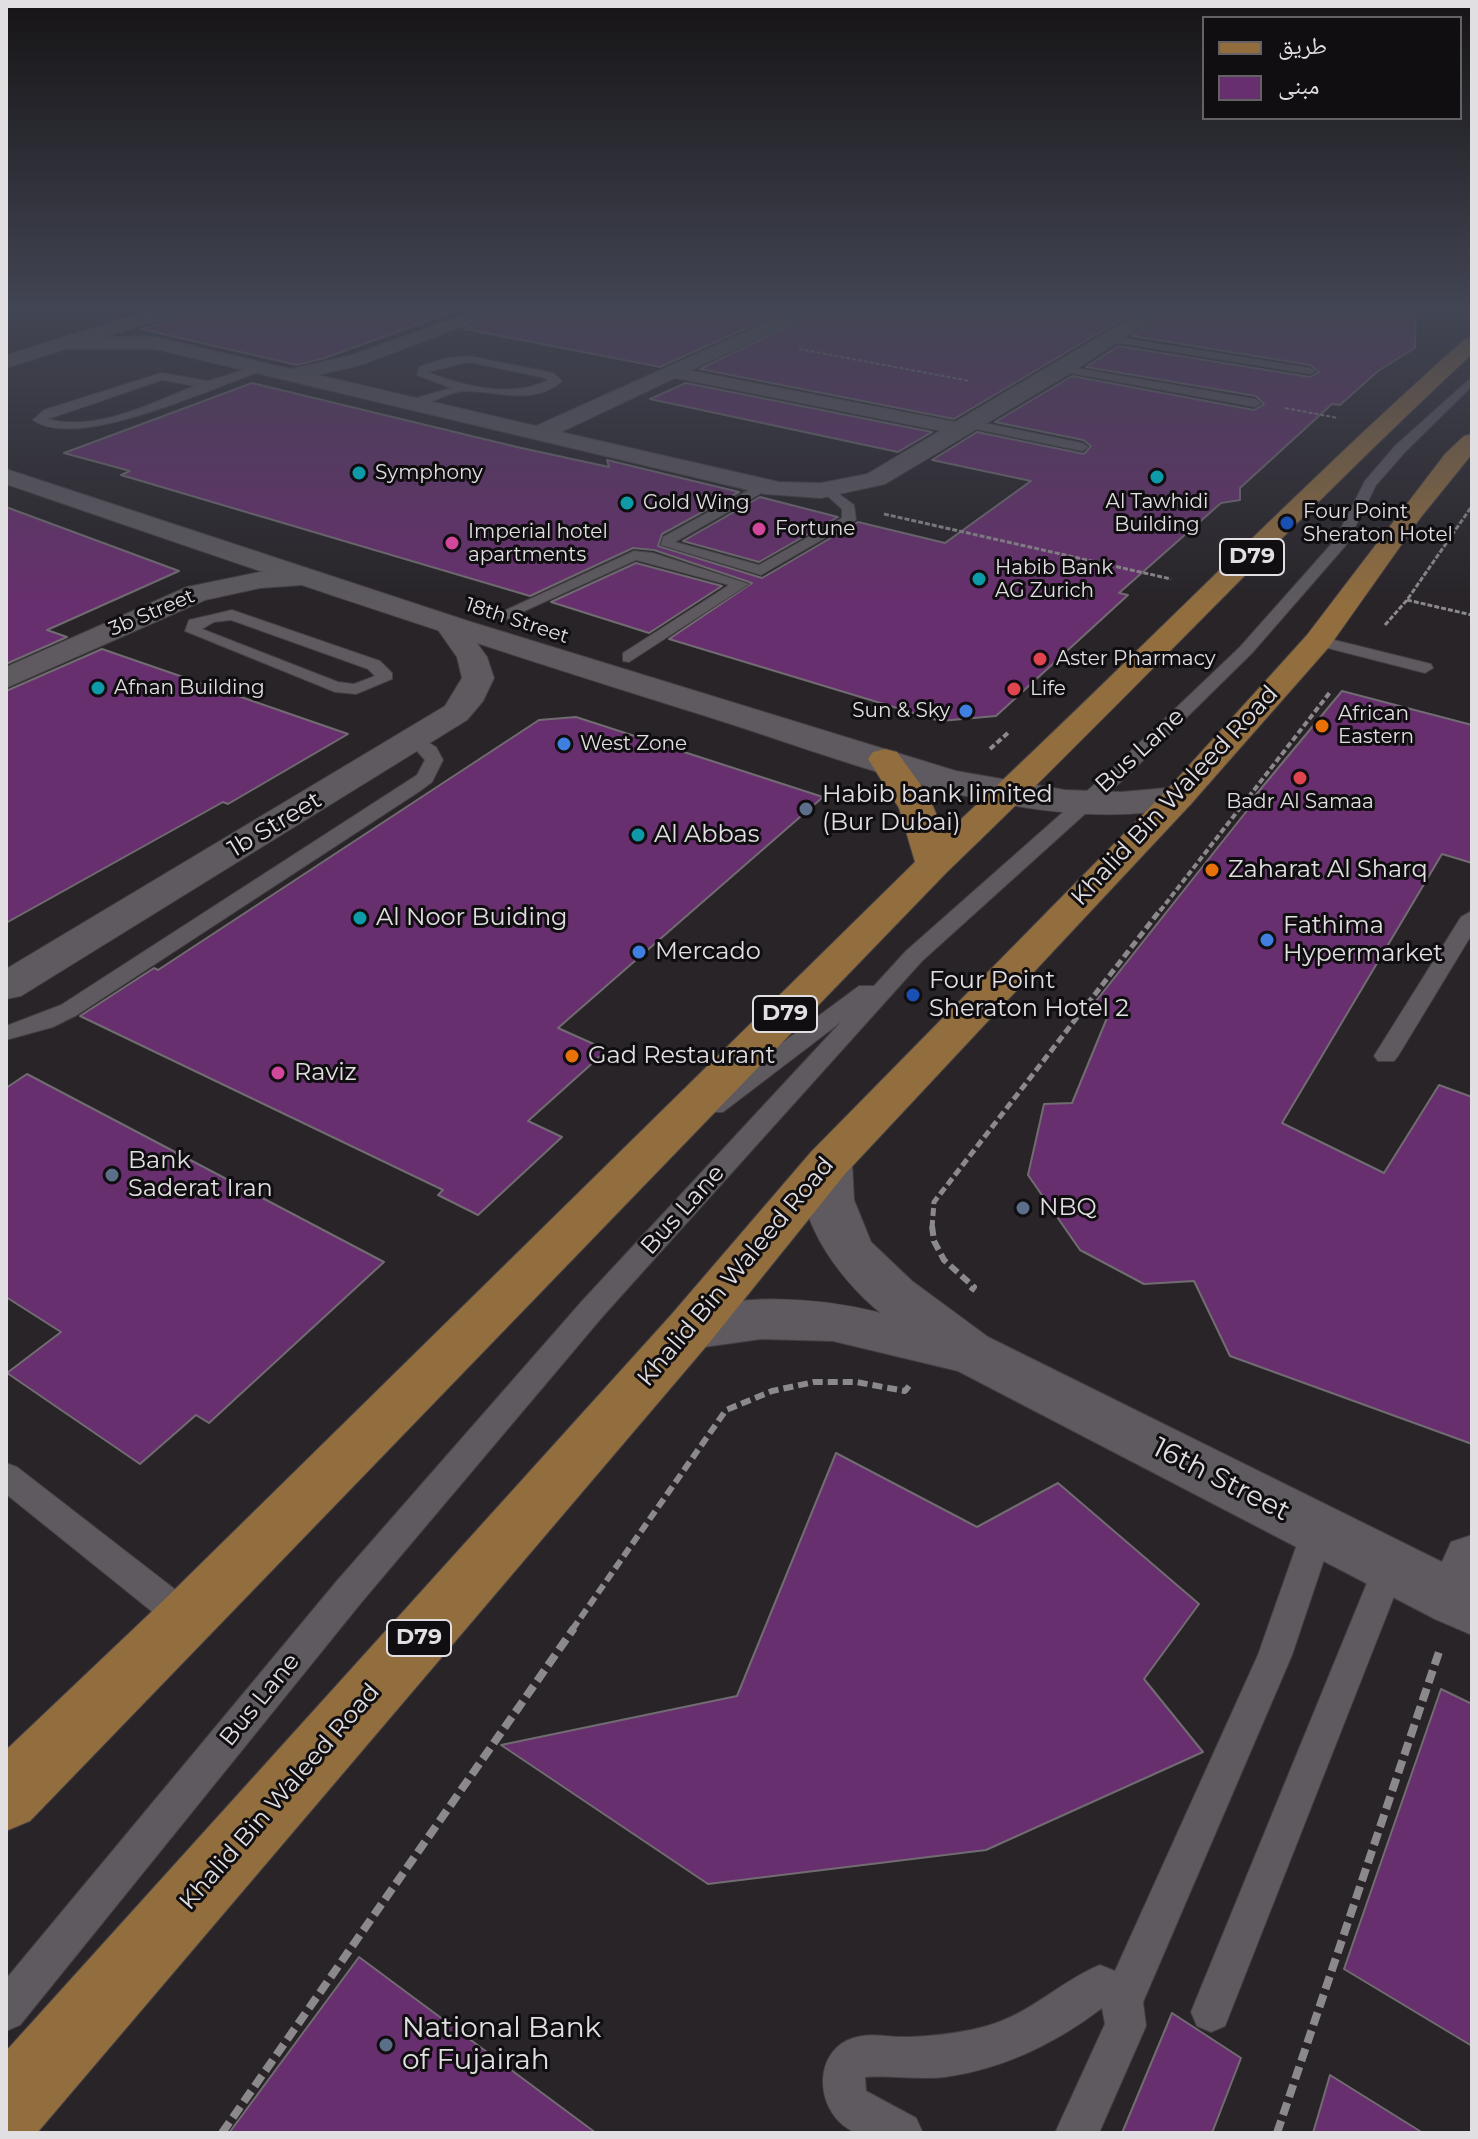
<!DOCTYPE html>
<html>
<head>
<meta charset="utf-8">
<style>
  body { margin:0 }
  #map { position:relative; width:1478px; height:2139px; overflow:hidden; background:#282428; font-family:Montserrat,"Noto Naskh Arabic",sans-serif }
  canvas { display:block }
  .frame { position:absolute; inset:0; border:8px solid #e2dfe2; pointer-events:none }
  .legend { position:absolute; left:1202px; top:16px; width:260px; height:104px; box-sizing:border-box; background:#100e10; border:2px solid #646264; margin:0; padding:10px 14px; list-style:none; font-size:24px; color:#e2dfe2 }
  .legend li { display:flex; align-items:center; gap:16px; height:40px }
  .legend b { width:40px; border:2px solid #646264 }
</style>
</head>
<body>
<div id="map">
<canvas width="1478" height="2139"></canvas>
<div class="frame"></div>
<ul class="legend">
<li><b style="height:10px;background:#926e3f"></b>طريق</li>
<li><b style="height:22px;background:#682f6e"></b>مبنى</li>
</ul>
</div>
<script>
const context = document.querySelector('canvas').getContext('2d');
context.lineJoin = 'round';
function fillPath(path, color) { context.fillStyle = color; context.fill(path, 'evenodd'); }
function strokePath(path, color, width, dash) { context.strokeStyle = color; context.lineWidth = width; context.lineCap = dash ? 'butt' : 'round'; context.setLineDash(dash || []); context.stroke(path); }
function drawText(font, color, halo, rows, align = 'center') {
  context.font = font + ' Montserrat,sans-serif'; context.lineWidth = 6; context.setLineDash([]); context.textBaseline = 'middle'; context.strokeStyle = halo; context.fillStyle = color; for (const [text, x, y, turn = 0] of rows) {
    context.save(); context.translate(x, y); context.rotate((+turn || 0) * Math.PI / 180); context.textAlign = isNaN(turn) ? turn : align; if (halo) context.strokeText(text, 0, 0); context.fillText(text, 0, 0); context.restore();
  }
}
const building = new Path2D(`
  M211 308H449V313L325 358 297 365 141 329Z
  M514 308H791L660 367 465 329Z
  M826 308H1141L954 419 700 369Z
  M1172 308H1416L1415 348 1378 371 1340 405 1332 404 1240 488V500L1221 503 1119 593 1128 595 996 716 940 721 669 639 752 583 654 550 633 548 530 596 121 475 130 471 64 453 252 383 517 447 609 467 607 460 739 492 662 534 658 546 762 578 858 522 945 543 1031 481 932 460 977 432 1084 454 1091 446 1083 440 995 422 1072 376 1254 410 1264 404 1256 396 1086 367 1118 346 1310 377 1319 372 1310 365 1132 336Z
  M686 383 932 432 898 452 650 399Z
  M760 497 838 517 759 562 683 541Z
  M6 507 179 571 47 630 67 637 6 664Z
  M636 563 722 586 649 633 551 602Z
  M102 649 348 734 228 804 223 802 6 923V691Z
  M1342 691 1472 725V863L1442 854 1282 1123 1384 1173 1439 1085 1472 1097V1444L1230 1356 1194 1281 1144 1284 1080 1250 1028 1175 1044 1104 1072 1103 1109 1013 1092 1006 1257 798 1254 797Z
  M576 717 823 797 558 1028 607 1050 528 1121 562 1137 478 1215 438 1195 443 1190 80 1016 154 968 158 970 539 720Z
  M27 1074 384 1262 209 1423 196 1415 140 1464 7 1373 61 1332 6 1297V1088Z
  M836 1453 977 1527 1058 1483 1199 1604 1144 1679 1203 1752 986 1850 708 1884 501 1745 737 1696Z
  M1441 1689 1472 1704V2046L1344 1969Z
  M359 1957 596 2133H229Z
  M1172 2013 1241 2058 1212 2133H1122Z
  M1330 2075 1423 2133H1313Z`);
fillPath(building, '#682f6e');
strokePath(building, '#716c71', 2);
const service = new Path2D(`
  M166 308H208L170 313Z
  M1111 336 1310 368 1316 371 1310 374 1107 341Z
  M469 356 553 373 562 381C534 406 498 391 466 391 446 391 426 409 406 407V401L451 388 417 375 419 367 446 358ZM469 362 545 378 548 380C513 399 462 386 427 372Z
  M260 365 264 370C214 387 77 452 33 420L44 410 161 373 208 381ZM162 380 195 386C151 403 97 432 48 419Z
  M1064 366 1255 399 1261 403 1255 407 1060 371Z
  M1472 377V386L1405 452 1376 485 1346 545 1252 653 1127 776 922 961 603 1316 360 1604 20 2025 6 2031V1979L336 1582 583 1300 841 1022 723 1112H705L702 1106 705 1100 859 986H874L906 951 1113 768 1240 647 1335 540 1365 481 1395 446Z
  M970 420 1082 443 1088 447 1082 451 966 427V421Z
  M760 484 772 487 675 542 759 565 842 518V509L821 490 828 486 854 505 856 520 761 575 661 545 663 537Z
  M634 551 653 553 749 584 629 662 623 661V653L729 585 636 560 507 619 493 616Z
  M232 610 380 661 392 673V679L356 694 335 692 185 631 189 620ZM231 620 368 669 375 676 354 684 338 682 202 629 214 622Z
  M1318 636 1431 664 1433 668 1425 673 1312 644V638Z
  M416 735 436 747 443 760 432 782 420 791 77 1015 53 1027 6 1040V1026L61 1005 417 775 425 760 407 740Z
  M1472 911V934L1398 1056 1394 1061H1378L1374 1056 1461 917Z
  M6 1463 17 1467 199 1608 204 1619 199 1630 187 1634 175 1630 6 1494Z
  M1318 1516 1329 1520 1334 1530 1292 1655 1143 2002 1146 2026 1099 2133H1055L1105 2024 1102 2008C1056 2043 1003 2069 945 2077 918 2080 891 2075 865 2077L866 2091 916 2118 923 2133C903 2133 873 2139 855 2132 818 2117 810 2058 848 2040 868 2031 888 2038 909 2037 935 2036 962 2033 987 2026 1032 2013 1059 1982 1100 1965L1115 1971 1258 1655 1302 1530 1307 1520Z
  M1390 1552 1402 1556 1406 1566 1225 2026 1211 2032 1197 2026 1191 2012 1374 1566 1378 1556Z`);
const pedestrian = new Path2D(`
  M672 367 961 423 971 429 961 435 666 376 663 372Z`);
const minor = new Path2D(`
  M484 308H511L361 365 318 375 536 426 798 308H823L561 432 779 482 821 483 867 474 1147 308H1169L1071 373 885 484 821 498 765 494 155 349H64L54 343 64 337H155L291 369 348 356Z
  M306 570 316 572 320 578 316 584 260 588 205 600 6 688V667L187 587 260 572Z
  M451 618 461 621 487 657 494 678 483 701 467 720 21 996 6 999V969L445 706 462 678 457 657 436 627 441 621Z
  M828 1147 845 1152 852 1163 854 1200 871 1242 912 1281 988 1337 1442 1562 1451 1542 1472 1535V1635L1435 1619 958 1371 833 1341 761 1339 690 1349 671 1343 664 1329 671 1315C739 1293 813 1296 881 1313 841 1282 780 1203 811 1152Z`);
const tertiary = new Path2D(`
  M157 308H186L184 312 6 368V355Z
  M6 469 468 621 956 771 1065 790 1121 792 1178 787 1190 791 1196 798 1190 805C1039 843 840 757 696 713 464 641 235 563 6 484Z`);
const primary = new Path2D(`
  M1472 337V354C1292 521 1125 702 947 872L30 1821 6 1831V1750L165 1599 915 862 899 808 868 759 873 752 885 749 897 752 928 795 945 834C1121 672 1286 498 1465 339Z
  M1472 434V454L1421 517 1329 647 1190 805 845 1174 709 1343 37 2133H6V2051L671 1315 811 1152 1166 791 1307 635 1445 454 1464 436Z`);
strokePath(service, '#433f43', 2);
strokePath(pedestrian, '#433f43', 2);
strokePath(minor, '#433f43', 2);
strokePath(tertiary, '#433f43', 2);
strokePath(primary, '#433f43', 2);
strokePath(new Path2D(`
  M799 349 970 381
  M1285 408 1338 418`), '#8c898c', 2, [4, 2]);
strokePath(new Path2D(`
  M884 514 1171 579
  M1407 600 1472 615
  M1385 625 1407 600 1472 506`), '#8c898c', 3, [5, 2]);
strokePath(new Path2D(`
  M990 749 1009 732
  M1160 911 1331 691`), '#8c898c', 4, [6, 3]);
strokePath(new Path2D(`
  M932 1228 934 1202 1161 909`), '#8c898c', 5, [8, 4]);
strokePath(new Path2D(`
  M932 1226 934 1241 944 1260 974 1287 971 1291
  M572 1630 726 1410 772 1391 814 1382H856L905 1391 909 1386`), '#8c898c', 6, [10, 5]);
strokePath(new Path2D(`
  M222 2133 574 1628
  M1277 2133 1440 1649`), '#8c898c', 8, [13, 6]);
fillPath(service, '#5e5a5f');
fillPath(pedestrian, '#5e5a5f');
fillPath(minor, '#5e5a5f');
fillPath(tertiary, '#5e5a5f');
fillPath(primary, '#926e3f');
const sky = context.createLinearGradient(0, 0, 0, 607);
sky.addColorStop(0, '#161416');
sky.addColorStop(0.51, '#424553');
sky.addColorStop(1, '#42455300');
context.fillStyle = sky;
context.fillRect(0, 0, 1478, 607);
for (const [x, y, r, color] of [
  [359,473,8,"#0f9aa8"],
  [1157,477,8,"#0f9aa8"],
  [627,503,8,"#0f9aa8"],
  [1287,523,8,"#1a4fb4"],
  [759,529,8,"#d1479c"],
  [452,543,8,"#d1479c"],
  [979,579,8,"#0f9aa8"],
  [1040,659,8,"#e0444e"],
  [98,688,8,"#0f9aa8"],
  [1014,689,8,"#e0444e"],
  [966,711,8,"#3f7fe0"],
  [1322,726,8,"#e8710a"],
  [564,744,8,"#3f7fe0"],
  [1300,778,8,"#e0444e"],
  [806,809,8,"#5c6f8a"],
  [638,835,8,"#0f9aa8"],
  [1212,870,8,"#e8710a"],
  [360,918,8,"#0f9aa8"],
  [1267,940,8,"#3f7fe0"],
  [639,952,8,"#3f7fe0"],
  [913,995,8,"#1a4fb4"],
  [572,1056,8,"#e8710a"],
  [278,1073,8,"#d1479c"],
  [112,1175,8,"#5c6f8a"],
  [1023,1208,8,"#5c6f8a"],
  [386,2045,8,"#5c6f8a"]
]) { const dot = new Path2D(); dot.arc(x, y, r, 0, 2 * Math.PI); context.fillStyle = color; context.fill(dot); strokePath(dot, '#100e10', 3); }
drawText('20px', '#e2dfe2', '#100e10', [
  ["Symphony",375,473],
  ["Al Tawhidi",1157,502,"center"],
  ["Building",1157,525,"center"],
  ["Gold Wing",643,503],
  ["Four Point",1303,512],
  ["Sheraton Hotel",1303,535],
  ["Fortune",775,529],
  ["Imperial hotel",468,532],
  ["apartments",468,555],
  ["Habib Bank",995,568],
  ["AG Zurich",995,591],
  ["Aster Pharmacy",1056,659],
  ["Afnan Building",114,688],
  ["Life",1030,689],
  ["Sun & Sky",950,711,"right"],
  ["African",1338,714],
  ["Eastern",1338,737],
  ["West Zone",580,744],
  ["Badr Al Samaa",1300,802,"center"]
], 'left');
drawText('20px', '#e2dfe2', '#100e10', [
  ["3b Street",152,613,-23],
  ["18th Street",517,621,18]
]);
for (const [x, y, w] of [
  [1252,557,64],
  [785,1014,64],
  [419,1638,64]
]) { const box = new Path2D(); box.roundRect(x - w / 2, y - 18, w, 36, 6); context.fillStyle = '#100e10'; context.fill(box); strokePath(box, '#e2dfe2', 2); }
drawText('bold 22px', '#e2dfe2', null, [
  ["D79",1252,557],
  ["D79",785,1014],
  ["D79",419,1638]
]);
drawText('24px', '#e2dfe2', '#100e10', [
  ["Bus Lane",1140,751,-43],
  ["Khalid Bin Waleed Road",1175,796,-47],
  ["1b Street",275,825,-31],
  ["Bus Lane",683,1210,-48],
  ["Khalid Bin Waleed Road",736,1272,-50],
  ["Bus Lane",260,1700,-51],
  ["Khalid Bin Waleed Road",280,1797,-49]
]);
drawText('24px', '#e2dfe2', '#100e10', [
  ["Habib bank limited",822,795],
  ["(Bur Dubai)",822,823],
  ["Al Abbas",654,835],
  ["Zaharat Al Sharq",1228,870],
  ["Al Noor Buiding",376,918],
  ["Fathima",1283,926],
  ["Hypermarket",1283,954],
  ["Mercado",655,952],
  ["Four Point",929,981],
  ["Sheraton Hotel 2",929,1009],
  ["Gad Restaurant",588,1056],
  ["Raviz",294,1073],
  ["Bank",128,1161],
  ["Saderat Iran",128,1189],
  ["NBQ",1039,1208]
], 'left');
drawText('28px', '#e2dfe2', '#100e10', [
  ["16th Street",1221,1480,27]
]);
drawText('28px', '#e2dfe2', '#100e10', [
  ["National Bank",402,2029],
  ["of Fujairah",402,2061]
], 'left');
</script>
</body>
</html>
